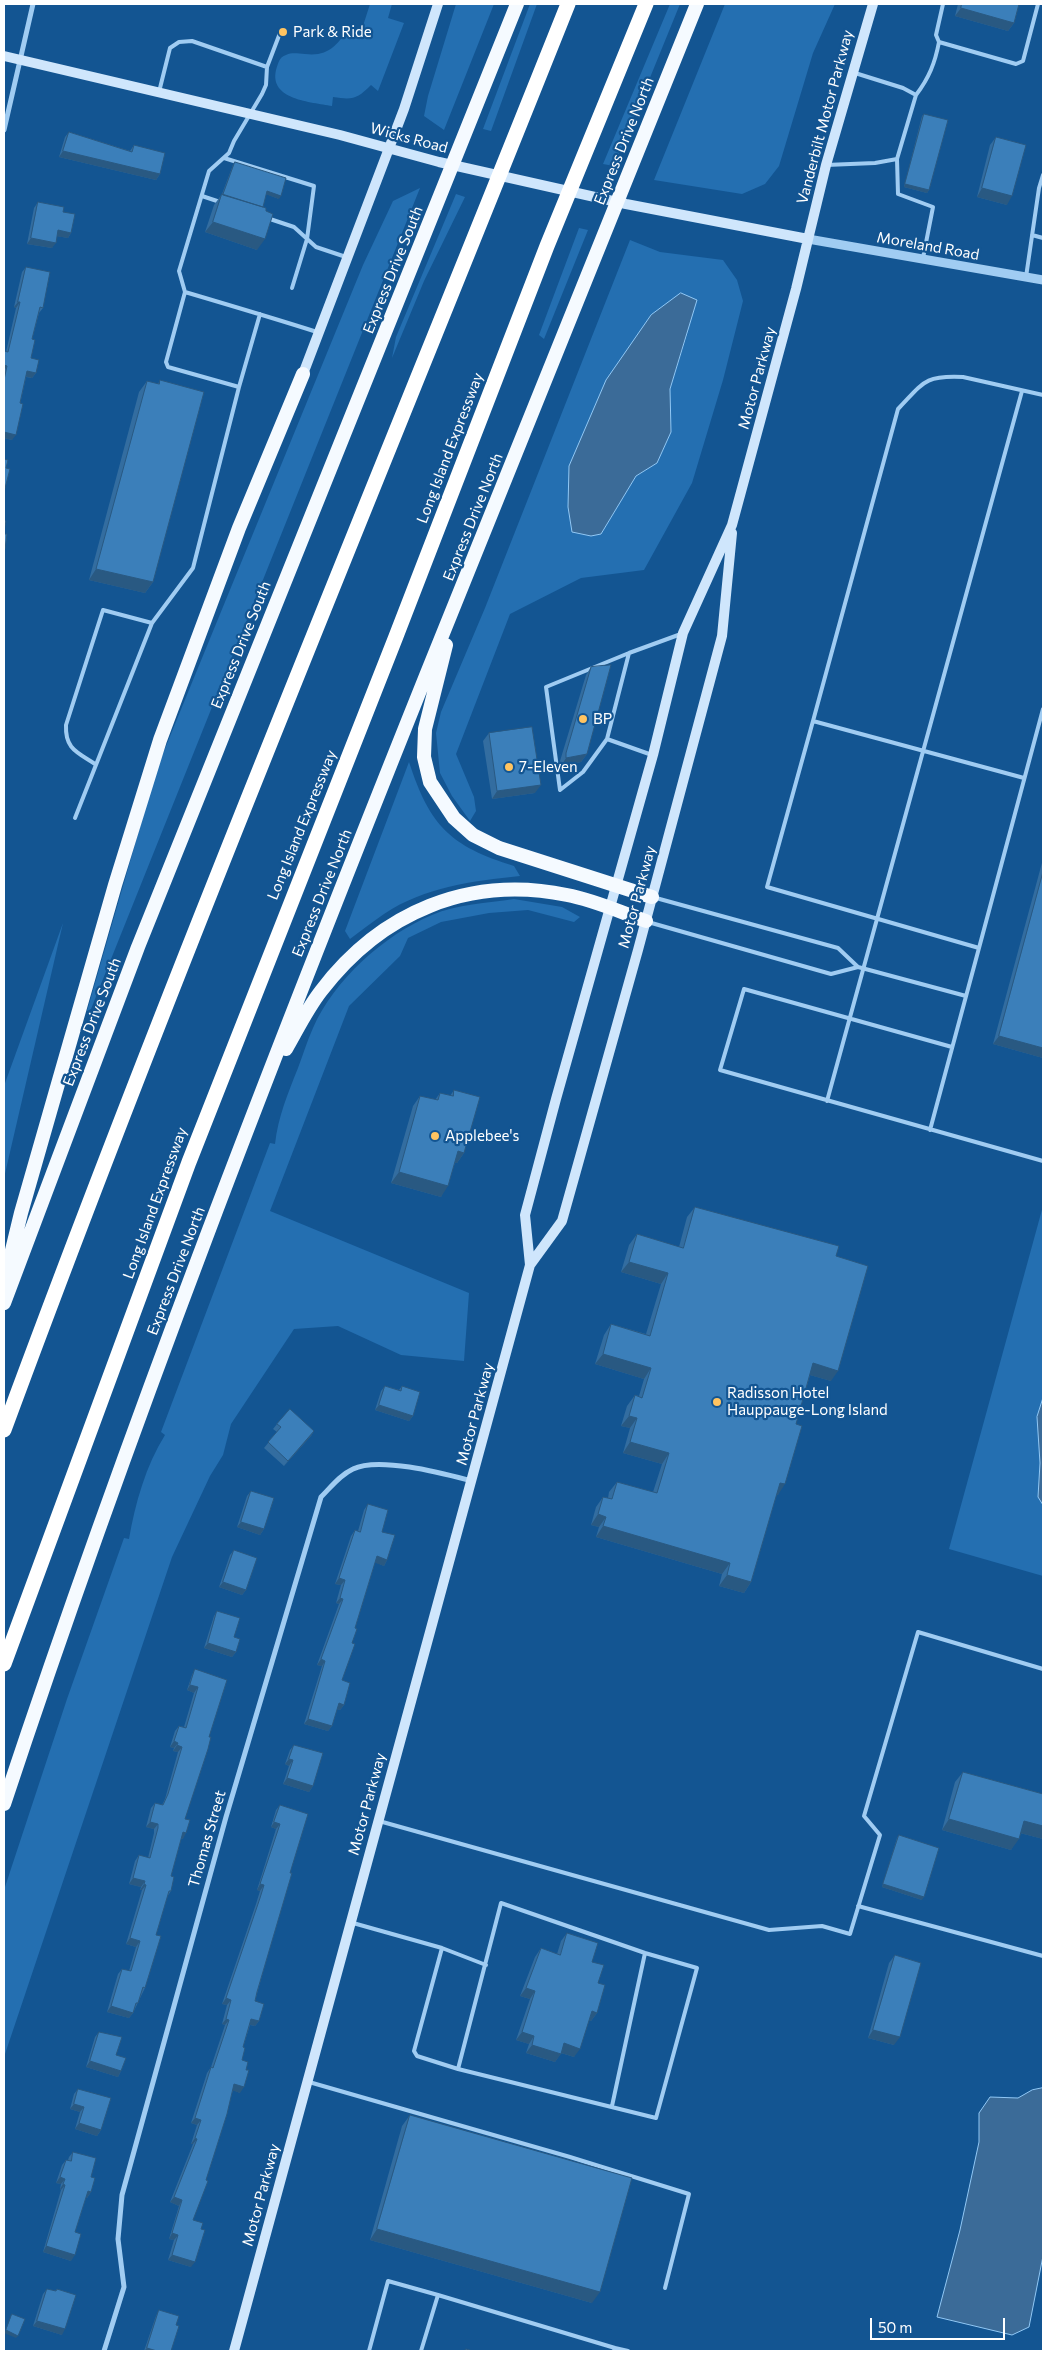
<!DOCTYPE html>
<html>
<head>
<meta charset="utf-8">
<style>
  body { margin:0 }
  #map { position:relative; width:1047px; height:2355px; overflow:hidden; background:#135592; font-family:Commissioner,sans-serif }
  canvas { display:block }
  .frame { position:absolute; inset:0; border:5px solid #fff; pointer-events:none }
  .scale { position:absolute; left:870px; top:2318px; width:135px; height:22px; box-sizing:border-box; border:2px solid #fff; border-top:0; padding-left:6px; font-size:15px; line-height:18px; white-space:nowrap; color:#fff; -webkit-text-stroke:4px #135592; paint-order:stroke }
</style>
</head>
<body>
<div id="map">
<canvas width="1047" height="2355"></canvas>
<div class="frame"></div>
<div class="scale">50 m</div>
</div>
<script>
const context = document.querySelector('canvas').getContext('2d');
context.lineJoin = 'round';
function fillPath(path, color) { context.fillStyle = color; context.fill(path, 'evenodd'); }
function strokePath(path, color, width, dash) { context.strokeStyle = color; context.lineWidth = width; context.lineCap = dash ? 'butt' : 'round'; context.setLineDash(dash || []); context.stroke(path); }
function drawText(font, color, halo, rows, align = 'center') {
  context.font = font + ' Commissioner,sans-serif'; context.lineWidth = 4.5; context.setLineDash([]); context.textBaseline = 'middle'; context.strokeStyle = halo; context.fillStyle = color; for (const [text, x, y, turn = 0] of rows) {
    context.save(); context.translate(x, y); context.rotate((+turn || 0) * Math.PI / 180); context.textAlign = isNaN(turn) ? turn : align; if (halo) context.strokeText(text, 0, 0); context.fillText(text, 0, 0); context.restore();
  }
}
fillPath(new Path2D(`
  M370 4H392L388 18 404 23 378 91 371 85C357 99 353 100 333 97L332 106C311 102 269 100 276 70 278 64 279 57 286 55 293 52 298 54 305 54 328 57 338 45 349 27L362 29Z
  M456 4H494L444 130 424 116 428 96Z
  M530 4H537L491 131 483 129Z
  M670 4H680L614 166 603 164Z
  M725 4H835L813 53 779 166 765 184 742 194 654 180Z
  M420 188 91 1009 87 1011 157 768 363 265 393 201Z
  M456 194 465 197 424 281 392 358 396 337Z
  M579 228 588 230 544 339 539 335Z
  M630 240 660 252 723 260 737 280 743 301 723 380 692 483 644 570 581 578 510 614 456 754 474 797 476 811 470 821 452 796 440 773 436 733 441 712 485 608ZM689 329 670 389 671 432 657 463 636 476 601 534Z
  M409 762C430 826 450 846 514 866L520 876C473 881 424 887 384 914 372 922 361 931 350 939L345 931Z
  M514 899 562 907 580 917 574 922 528 910 489 913 441 922 408 938 400 956 349 1006 270 1211 469 1293 464 1361 401 1355 338 1326 294 1329 231 1424 223 1455 210 1476 172 1557 4 2057V1890L67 1699 124 1538 129 1539C135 1504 146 1465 165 1435L161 1432 270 1143 275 1144C278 1117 288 1093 298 1068 303 1055 307 1041 313 1028 334 980 384 935 432 915 457 904 487 903 514 899Z
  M63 923 4 1178V1086Z
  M1043 1206V1576L949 1549Z`), '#246fb1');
const water = new Path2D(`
  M681 293 697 300 670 389 671 432 657 463 636 476 601 534 591 536 572 532 568 507 569 466 606 380 651 315Z
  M1043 1398V1505L1038 1497 1040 1463 1037 1417Z
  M1043 2088V2256L1029 2327 1012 2335 937 2317 960 2230 979 2142V2113L990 2097 1018 2098 1032 2090Z`);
fillPath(water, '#3b6b98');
strokePath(water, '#91c8f5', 1);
strokePath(new Path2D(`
  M943 4 936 35 939 42 1016 64 1023 61 1038 4
  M855 73 903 88 916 95 897 159 898 194 933 207 923 258
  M159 92 170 48 179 42 192 41 267 67
  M916 95C929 78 935 63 939 42
  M224 158 314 186 307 239 292 288
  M826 165 875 163 897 159
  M202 196 220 202
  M267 218 294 227 316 247 346 257
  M1032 235 1043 238
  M1026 277 1039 188 1043 175
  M185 292 179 271 209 171 229 153 234 141 262 94 266 85 267 67 280 33
  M260 314 239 387 168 367 166 362 185 292C229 305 273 318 317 332
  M629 653 607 739 583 772 560 790 546 687 629 653 681 634
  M813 721 898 409C923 383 924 375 963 377L1043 395
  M607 739 652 755
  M95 764C77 752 65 749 66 725L103 610 152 623
  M1024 778 813 721 767 887 979 948 1043 709
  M75 818 152 623 193 568 239 387
  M656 898 838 948 858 967 966 996
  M648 922 831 974 858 967
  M952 1047 744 989 720 1070 1043 1161
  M827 1101 1022 391
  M930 1130 979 948
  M379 1821 769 1930 822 1926 850 1934 880 1835 864 1816 918 1632 1043 1669
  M501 1903 645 1953 697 1968 656 2118 458 2069Z
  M858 1906 1043 1956
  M353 1923 442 1948 486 1965
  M442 1948 414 2051 417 2056 458 2069
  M309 2082 570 2157 689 2194 665 2288
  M612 2106 645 1953
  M369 2351 388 2281 438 2295
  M421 2351 438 2295 615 2348
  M614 2351 615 2348 628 2351`), '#a0ccf2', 4);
strokePath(new Path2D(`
  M4 130 33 4
  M104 2351 124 2287 118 2239 122 2195 226 1817 321 1497C331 1487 340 1475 353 1469 379 1456 445 1474 472 1481`), '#a0ccf2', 5);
strokePath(new Path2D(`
  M808 239 1043 280`), '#a0ccf2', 9);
strokePath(new Path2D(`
  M4 56 340 135 439 162 626 204 808 239
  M303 374 404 109 438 4
  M530 1265 562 1221 638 950 722 636 732 533
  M234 2351 530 1265 525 1215 556 1099 653 755 683 633 732 525 796 289 826 165 873 4`), '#cfe6fc', 10);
strokePath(new Path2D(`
  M446 645 425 729 424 757 430 782 454 818 473 835 499 848 652 897
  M286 1049C297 1030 307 1009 321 991 381 912 469 875 567 895 594 900 620 912 646 921
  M6 1275 21 1213 115 885 160 740 239 528 303 374
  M4 1303 138 947 517 4
  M4 1804C130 1424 276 1050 425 678 516 453 606 228 697 4`), '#f5faff', 14);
strokePath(new Path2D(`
  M4 1430C181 950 379 478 568 4
  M4 1664 189 1162 395 639 547 246 646 4`), '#fff', 15);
fillPath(new Path2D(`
  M958 4H1019L1014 23 1008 31 955 16Z
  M924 114 929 190 927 193 904 187 922 116Z
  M69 132 130 151 134 145 160 174 156 180 59 157 65 137Z
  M996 137 1007 205 977 197 990 145Z
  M235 162 279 199 266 194 263 207 257 250 205 232 214 205 222 194 233 165Z
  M38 202 63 212 71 233 68 238 57 236 52 248 27 244 34 208Z
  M26 267 43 308 39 313 32 339 31 358 36 373 32 378 26 377 12 440 4 438V351L6 352 16 308 14 307 22 272Z
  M160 380 153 582 145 593 89 580 139 392 147 381 158 384Z
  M591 667 587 754 581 762 561 766 560 761 586 675Z
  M489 733 535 793 492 799 483 741Z
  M1043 859V1058L993 1044Z
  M454 1090 464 1153 457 1163H455L441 1197 391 1183 413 1106 420 1096 435 1100 440 1093 450 1096Z
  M695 1207 836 1256 831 1381 810 1375 796 1424 778 1495H776L751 1582 744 1593 719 1586 722 1574 596 1537 599 1527 591 1525 596 1507 603 1497 608 1498 609 1492 617 1482 653 1492 662 1464 623 1453 630 1428 621 1426 627 1406 635 1395 639 1396 644 1379 595 1364 604 1335 611 1324 646 1334 661 1284 621 1272 629 1245 637 1234 679 1247 687 1217Z
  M385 1386 399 1390 402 1386 413 1416 409 1421 375 1410 381 1391Z
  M277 1424 314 1431 311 1436 284 1466 264 1448 277 1432 273 1429Z
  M251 1491 264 1529 260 1535 237 1527 247 1496Z
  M368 1504 382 1532 387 1560 384 1566 375 1562 355 1628 352 1643 342 1680 344 1705 340 1710 337 1709 332 1726 328 1731 304 1724 322 1666 317 1665 339 1604 336 1603 341 1585 335 1584 351 1536 355 1530 358 1531 364 1510Z
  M234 1550 246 1590 242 1595 219 1587 230 1555Z
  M217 1611 234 1637 236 1652 232 1657 204 1648 214 1616Z
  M195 1669 209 1737 185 1819 183 1839H181L171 1876V1891L167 1897 156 1935 145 1988 142 1994 133 2013 129 2018 107 2012 118 1974 122 1969 129 1971 136 1947 126 1944 142 1890H140L141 1887 129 1884 135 1861 139 1855 148 1858 154 1833V1829L146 1827 151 1808 155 1803 162 1805 165 1799 178 1752 173 1751 174 1748 170 1747 175 1731 179 1726 184 1727 194 1693 187 1690 192 1675Z
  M294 1745 313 1786 309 1792 283 1784 289 1766 285 1764 290 1750Z
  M963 1772 1043 1794V1839L1020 1833 1011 1850 942 1830 955 1782Z
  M280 1805 290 1873 255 2001 259 2021 255 2026 250 2025 243 2047 240 2093 233 2090 193 2220 191 2267 168 2260 174 2240 169 2239 179 2206 170 2202 193 2144H191L197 2125 191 2123 207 2073 211 2067 225 2025 222 2024 227 2005 222 2004 256 1904 260 1891 257 1890 276 1829 271 1827 276 1810Z
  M899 1835 922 1900 882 1887 897 1838Z
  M567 1933 592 1962 598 1983 597 2013 591 2021 589 2020 574 2057 561 2053 555 2062 526 2053 529 2044 516 2040 530 1999 520 1996 535 1957 541 1948 557 1954 561 1941Z
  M895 1955 894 2045 868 2038 889 1963Z
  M99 2032 116 2055 121 2071 118 2077 86 2067 95 2037Z
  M78 2089 101 2130 97 2136 75 2129 80 2112 70 2109 74 2094Z
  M410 2115 592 2303 370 2240 402 2126Z
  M73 2152 91 2177V2192L87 2198 86 2197 75 2232 71 2261 43 2252 61 2190 60 2189 61 2184 56 2183 62 2165 66 2160H68L69 2157Z
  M47 2289 55 2291 57 2289 62 2335 33 2326 43 2294Z
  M159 2310 176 2325 171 2351H144L156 2316Z`), '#336da0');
fillPath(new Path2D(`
  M961 8 1014 23 1008 31 955 16Z
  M63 151 160 174 156 180 59 157Z
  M905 184 929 190 927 193 904 187Z
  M982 188 1012 196 1007 205 977 197Z
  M267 191 281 196 279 199 265 194Z
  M213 222 265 239 257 250 205 232Z
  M58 230 71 233 68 238 55 236Z
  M31 238 56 243 52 248 27 244Z
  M18 302H20L16 308 14 307Z
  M4 365 7 366 4 371Z
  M27 371 36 373 32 378 24 376Z
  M4 432 16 435 12 440 4 438Z
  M96 569 153 582 145 593 89 580Z
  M587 754 581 762 561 766 566 758Z
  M541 785 535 793 492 799 497 791Z
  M999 1036 1043 1048V1058L993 1044Z
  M458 1151 464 1153 457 1163 450 1162Z
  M399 1172 448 1186 441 1197 391 1183Z
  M629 1262 668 1273 661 1284 621 1272Z
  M603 1354 651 1368 644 1379 595 1364Z
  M813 1363 838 1371 831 1381 806 1374Z
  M379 1405 413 1416 409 1421 375 1410Z
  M629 1416 637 1418 630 1428 621 1426Z
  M314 1431 311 1436 284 1466 288 1461Z
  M630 1442 669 1453 662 1464 623 1453Z
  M780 1483 785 1484 778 1495 772 1493Z
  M598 1514 606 1517 599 1527 591 1525Z
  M241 1522 264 1529 260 1535 237 1527Z
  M603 1526 730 1563 722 1574 596 1537Z
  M377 1556 387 1560 384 1566 373 1562Z
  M727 1575 751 1582 744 1593 719 1586Z
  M339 1578 345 1580 341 1585 335 1584Z
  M223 1582 246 1590 242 1595 219 1587Z
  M340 1598 343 1599 339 1604 336 1603Z
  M208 1643 236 1652 232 1657 204 1648Z
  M321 1659 325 1661 322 1666 317 1665Z
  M190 1685 198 1687 194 1693 187 1690Z
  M339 1703 344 1705 340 1710 335 1709Z
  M308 1719 332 1726 328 1731 304 1724Z
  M174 1741 178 1743 174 1748 170 1747Z
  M177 1745 182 1747 178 1752 173 1751Z
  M289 1759 293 1760 289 1766 285 1764Z
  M287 1778 313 1786 309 1792 283 1784Z
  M949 1819 1019 1839 1011 1850 942 1830Z
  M1024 1821 1043 1826V1839L1016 1832Z
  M150 1822 158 1824 154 1829 146 1827Z
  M274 1822 280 1824 276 1829 271 1827Z
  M183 1832 186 1833 183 1839 179 1838Z
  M133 1878 145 1881 141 1887 129 1884Z
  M144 1884 146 1885 142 1890H140Z
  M260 1884 264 1885 260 1891 257 1890Z
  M883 1884 924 1897 922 1900 882 1887Z
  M130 1938 140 1941 136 1947 126 1944Z
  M526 1988 535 1991 530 1999 520 1996Z
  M226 1998 231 2000 227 2005 222 2004Z
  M111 2006 133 2013 129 2018 107 2012Z
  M592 2011 597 2013 591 2021 586 2019Z
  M226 2019 229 2020 225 2025 222 2024Z
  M251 2019 259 2021 255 2026 247 2024Z
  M873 2030 900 2037 894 2045 868 2038Z
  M522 2032 534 2036 529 2044 516 2040Z
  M564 2043 580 2049 574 2057 558 2052Z
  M532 2045 561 2054 555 2062 526 2053Z
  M90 2061 121 2071 118 2077 86 2067Z
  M234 2084 244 2087 240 2093 231 2090Z
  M74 2104 84 2107 80 2112 70 2109Z
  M195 2118 201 2120 197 2125 191 2123Z
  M79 2123 101 2130 97 2136 75 2129Z
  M195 2138 197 2139 193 2144H191Z
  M60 2177 65 2179 61 2184 56 2183Z
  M63 2184 65 2185 61 2190 60 2189Z
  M88 2191 91 2192 87 2198 84 2197Z
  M174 2197 182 2200 179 2206 170 2202Z
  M377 2229 600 2292 592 2303 370 2240Z
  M172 2233 178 2235 174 2240 169 2239Z
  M46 2246 75 2255 71 2261 43 2252Z
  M172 2255 195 2262 191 2267 168 2260Z
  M37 2321 65 2329 62 2335 33 2326Z
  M6 2330 18 2336 16 2338 4 2333Z
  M147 2348 157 2351H144Z`), '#295982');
const building = new Path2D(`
  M962 4H1019L1014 23 961 8Z
  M924 114 948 120 929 190 905 184Z
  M69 132 132 152 134 145 165 153 160 174 63 151Z
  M996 137 1026 145 1012 196 982 188Z
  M235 162 286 178 281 196 267 191 263 207 223 195Z
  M222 194 266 208V211L273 214 265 239 213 222Z
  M38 202 64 207 63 212 75 214 71 233 58 230 56 243 31 238Z
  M26 267 50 272 43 308 40 307 32 339 35 340 31 358 39 360 36 373 27 371 20 403 23 404 16 435 4 432V380L7 366 4 365V351L8 352 20 302H18Z
  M160 380 204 392 153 582 96 569 147 381 159 384Z
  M4 459 8 460 6 468 10 469 4 492Z
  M4 520 6 521 4 531Z
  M4 534H7L5 549H4Z
  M611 665 587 754 566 758V753L591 667Z
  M532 727 541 785 497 791 489 733Z
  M1043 872V1048L999 1036Z
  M454 1090 480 1097 464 1153 458 1151 448 1186 399 1172 420 1096 438 1100 440 1093 453 1096Z
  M695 1207 839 1246 836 1256 868 1266 838 1371 813 1363 796 1424 802 1426 785 1484 780 1483 751 1582 727 1575 730 1563 603 1526 606 1517 598 1514 603 1497 612 1499 617 1482 657 1493 669 1453 630 1442 637 1418 629 1416 635 1395 642 1398 651 1368 603 1354 611 1324 650 1336 668 1273 629 1262 637 1234 683 1248Z
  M385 1386 401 1391 402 1386 420 1392 413 1416 379 1405Z
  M290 1409 314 1431 288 1461 268 1442 281 1427 277 1424Z
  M251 1491 274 1498 264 1529 241 1522Z
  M368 1504 388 1510 382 1532 395 1535 387 1560 377 1556 355 1628 357 1629 352 1643 355 1644 342 1680 350 1683 344 1705 339 1703 332 1726 308 1719 325 1661 321 1659 343 1599 340 1598 345 1580 339 1578 355 1530 360 1532Z
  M234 1550 257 1558 246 1590 223 1582Z
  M217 1611 240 1618 234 1637 240 1639 236 1652 208 1643Z
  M195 1669 227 1680 209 1737H211L208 1749 185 1819 190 1820 186 1833 183 1832 171 1876 174 1877 171 1891H169L156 1935 161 1936 145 1988 143 1987 138 2003H136L133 2013 111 2006 122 1969 131 1971 140 1941 130 1938 146 1885 144 1884 145 1881 133 1878 139 1855 150 1858 158 1828V1824L150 1822 155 1803 163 1805 168 1794 182 1747 177 1745 178 1743 174 1741 179 1726 186 1728 198 1687 190 1685Z
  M294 1745 323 1753 313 1786 287 1778 293 1760 289 1759Z
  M963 1772 1043 1794V1826L1024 1821 1019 1839 949 1819Z
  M280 1805 308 1814 290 1873H292L257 1992 255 2001 264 2004 259 2021 251 2019 243 2047 245 2048 242 2060 248 2062 246 2070H249L244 2087 234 2084 227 2114 206 2180 208 2181 193 2220 203 2223 201 2229 205 2230 195 2262 172 2255 178 2235 172 2233 182 2200 174 2197 197 2139 195 2138 201 2120 195 2118 211 2067 213 2068 229 2020 226 2019 231 2000 226 1998 260 1898 264 1885 260 1884 280 1824 274 1822Z
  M899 1835 939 1848 924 1897 883 1884Z
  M567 1933 598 1943 592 1962 604 1965 598 1983 605 1985 597 2013 592 2011 580 2049 564 2043 561 2054 532 2045 534 2036 522 2032 535 1991 526 1988 541 1948 560 1955Z
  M895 1955 921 1963 900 2037 873 2030Z
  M99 2032 122 2037 116 2055 126 2058 121 2071 90 2061Z
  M78 2089 111 2098 101 2130 79 2123 84 2107 74 2104Z
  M410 2115 632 2178 600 2292 377 2229Z
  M73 2152 96 2158 91 2177 95 2178 91 2192 88 2191 75 2232 81 2234 75 2255 46 2246 65 2185 63 2184 65 2179 60 2177 66 2160 71 2161Z
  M47 2289 56 2291 57 2289 76 2295 65 2329 37 2321Z
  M159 2310 179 2316 176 2325 179 2326 171 2351H157L147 2348Z
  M12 2314 25 2319 18 2336 6 2330Z
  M466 2349 473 2351H465Z`);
fillPath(building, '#3b7fba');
strokePath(building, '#295982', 1);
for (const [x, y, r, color] of [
  [283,32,5,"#ffc461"],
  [583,719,5,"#ffc461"],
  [509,767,5,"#ffc461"],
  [435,1136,5,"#ffc461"],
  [717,1402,5,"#ffc461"]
]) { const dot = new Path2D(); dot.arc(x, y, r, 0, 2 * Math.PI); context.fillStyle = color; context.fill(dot); strokePath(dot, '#135592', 2); }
drawText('15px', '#fff', '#135592', [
  ["Park & Ride",293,32],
  ["BP",593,719],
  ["7-Eleven",519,767],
  ["Applebee's",445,1136],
  ["Radisson Hotel",727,1393],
  ["Hauppauge-Long Island",727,1410]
], 'left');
drawText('15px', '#fff', '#135592', [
  ["Vanderbilt Motor Parkway",825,117,-75],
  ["Wicks Road",409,138,15],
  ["Express Drive North",624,141,-68],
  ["Moreland Road",928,246,10],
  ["Express Drive South",393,270,-68],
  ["Motor Parkway",757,378,-75],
  ["Long Island Expressway",450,448,-69],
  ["Express Drive North",473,517,-68],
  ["Express Drive South",241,645,-68],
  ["Long Island Expressway",302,825,-68],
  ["Express Drive North",322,893,-68],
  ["Motor Parkway",637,897,-75],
  ["Express Drive South",92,1022,-69],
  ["Long Island Expressway",155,1203,-70],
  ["Express Drive North",176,1271,-69],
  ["Motor Parkway",475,1414,-75],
  ["Motor Parkway",367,1804,-75],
  ["Thomas Street",207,1839,-74],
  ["Motor Parkway",261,2195,-75]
]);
</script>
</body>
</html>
